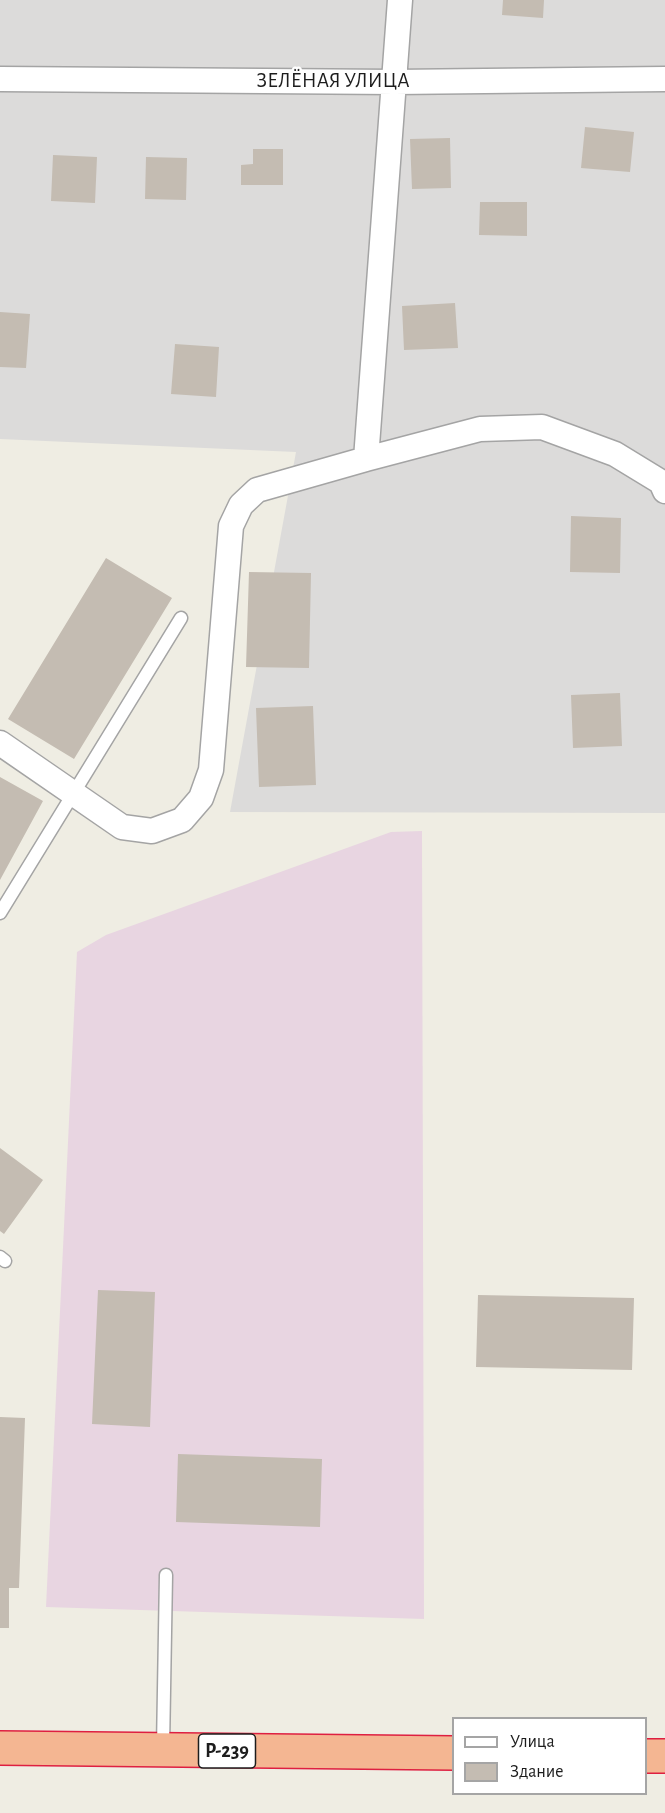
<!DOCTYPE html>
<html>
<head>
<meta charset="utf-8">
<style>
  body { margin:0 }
  #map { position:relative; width:665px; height:1813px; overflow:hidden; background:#efede3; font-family:"Alegreya Sans",sans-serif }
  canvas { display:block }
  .legend { position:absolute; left:452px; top:1717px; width:195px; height:78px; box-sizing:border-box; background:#fff; border:2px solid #a5a5a5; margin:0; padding:8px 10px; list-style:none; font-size:18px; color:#1d1d1d }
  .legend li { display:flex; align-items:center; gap:12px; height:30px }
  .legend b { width:30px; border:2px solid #a5a5a5 }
</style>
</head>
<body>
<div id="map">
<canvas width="665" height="1813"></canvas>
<ul class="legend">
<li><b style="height:8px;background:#fff"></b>Улица</li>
<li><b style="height:16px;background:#c4bcb2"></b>Здание</li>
</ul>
</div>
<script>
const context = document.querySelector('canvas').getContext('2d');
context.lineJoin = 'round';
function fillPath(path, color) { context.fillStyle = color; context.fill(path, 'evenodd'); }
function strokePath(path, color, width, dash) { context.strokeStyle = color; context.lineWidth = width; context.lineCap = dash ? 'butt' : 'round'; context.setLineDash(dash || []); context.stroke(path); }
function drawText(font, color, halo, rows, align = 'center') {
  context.font = font + ' "Alegreya Sans",sans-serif'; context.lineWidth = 5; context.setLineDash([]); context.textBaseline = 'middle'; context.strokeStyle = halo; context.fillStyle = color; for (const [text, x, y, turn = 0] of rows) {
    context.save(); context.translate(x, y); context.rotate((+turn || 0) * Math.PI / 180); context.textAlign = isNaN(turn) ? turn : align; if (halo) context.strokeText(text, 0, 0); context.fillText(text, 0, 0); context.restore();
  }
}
fillPath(new Path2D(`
  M0 0H665V813L230 812 296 452 0 439Z`), '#dcdbda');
fillPath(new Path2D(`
  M422 831 424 1619 46 1607 77 952 106 935 391 832Z`), '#e8d5e1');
fillPath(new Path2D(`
  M503 0H544L543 18 502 15Z
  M585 127 634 132 630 172 581 168Z
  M450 138 451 188 412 189 410 139Z
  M253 149H283V185H241V165L253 164Z
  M53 155 97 157 95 203 51 201Z
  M146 157 187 158 186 200 145 199Z
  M480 202H527V236L479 235Z
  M455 303 458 348 404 350 402 306Z
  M0 312 30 314 26 368 0 367Z
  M175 344 219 347 216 397 171 394Z
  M571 516 621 518 620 573 570 572Z
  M106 558 172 598 74 759 8 719Z
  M249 572 311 573 309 668 246 667Z
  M620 693 622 746 573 748 571 695Z
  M313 706 316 785 259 787 256 708Z
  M0 777 43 801 0 880Z
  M0 1148 43 1180 4 1234 0 1231Z
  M98 1290 155 1292 150 1427 92 1424Z
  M478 1295 634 1298 632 1370 476 1367Z
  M0 1417 25 1418 19 1588H9V1628H0Z
  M178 1454 322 1459 320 1527 176 1522Z`), '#c4bcb2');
const service = new Path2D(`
  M0 913 181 618
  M0 1257 5 1261
  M163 1747 166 1575`);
const minor = new Path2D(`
  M0 79 395 82 665 79
  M366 459 480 429 542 427 615 454 661 482 665 491
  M0 743 122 827 152 831 182 820 201 798 211 770 231 526 241 505 257 490 366 459 400 0`);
const trunk = new Path2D(`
  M0 1748 454 1753
  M646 1756H665`);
strokePath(service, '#a4a4a4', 15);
strokePath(minor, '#a4a4a4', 27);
strokePath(trunk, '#de1f41', 36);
strokePath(service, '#fff', 12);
strokePath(minor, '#fff', 24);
strokePath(trunk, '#f4b692', 33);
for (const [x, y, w] of [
  [227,1751,57]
]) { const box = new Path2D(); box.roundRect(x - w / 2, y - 17, w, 34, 4.5); context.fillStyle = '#fff'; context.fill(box); strokePath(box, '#1d1d1d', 1.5); }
drawText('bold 20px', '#1d1d1d', null, [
  ["Р-239",227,1751]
]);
drawText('21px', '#1d1d1d', '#fff', [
  ["ЗЕЛЁНАЯ УЛИЦА",333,81]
]);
</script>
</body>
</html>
